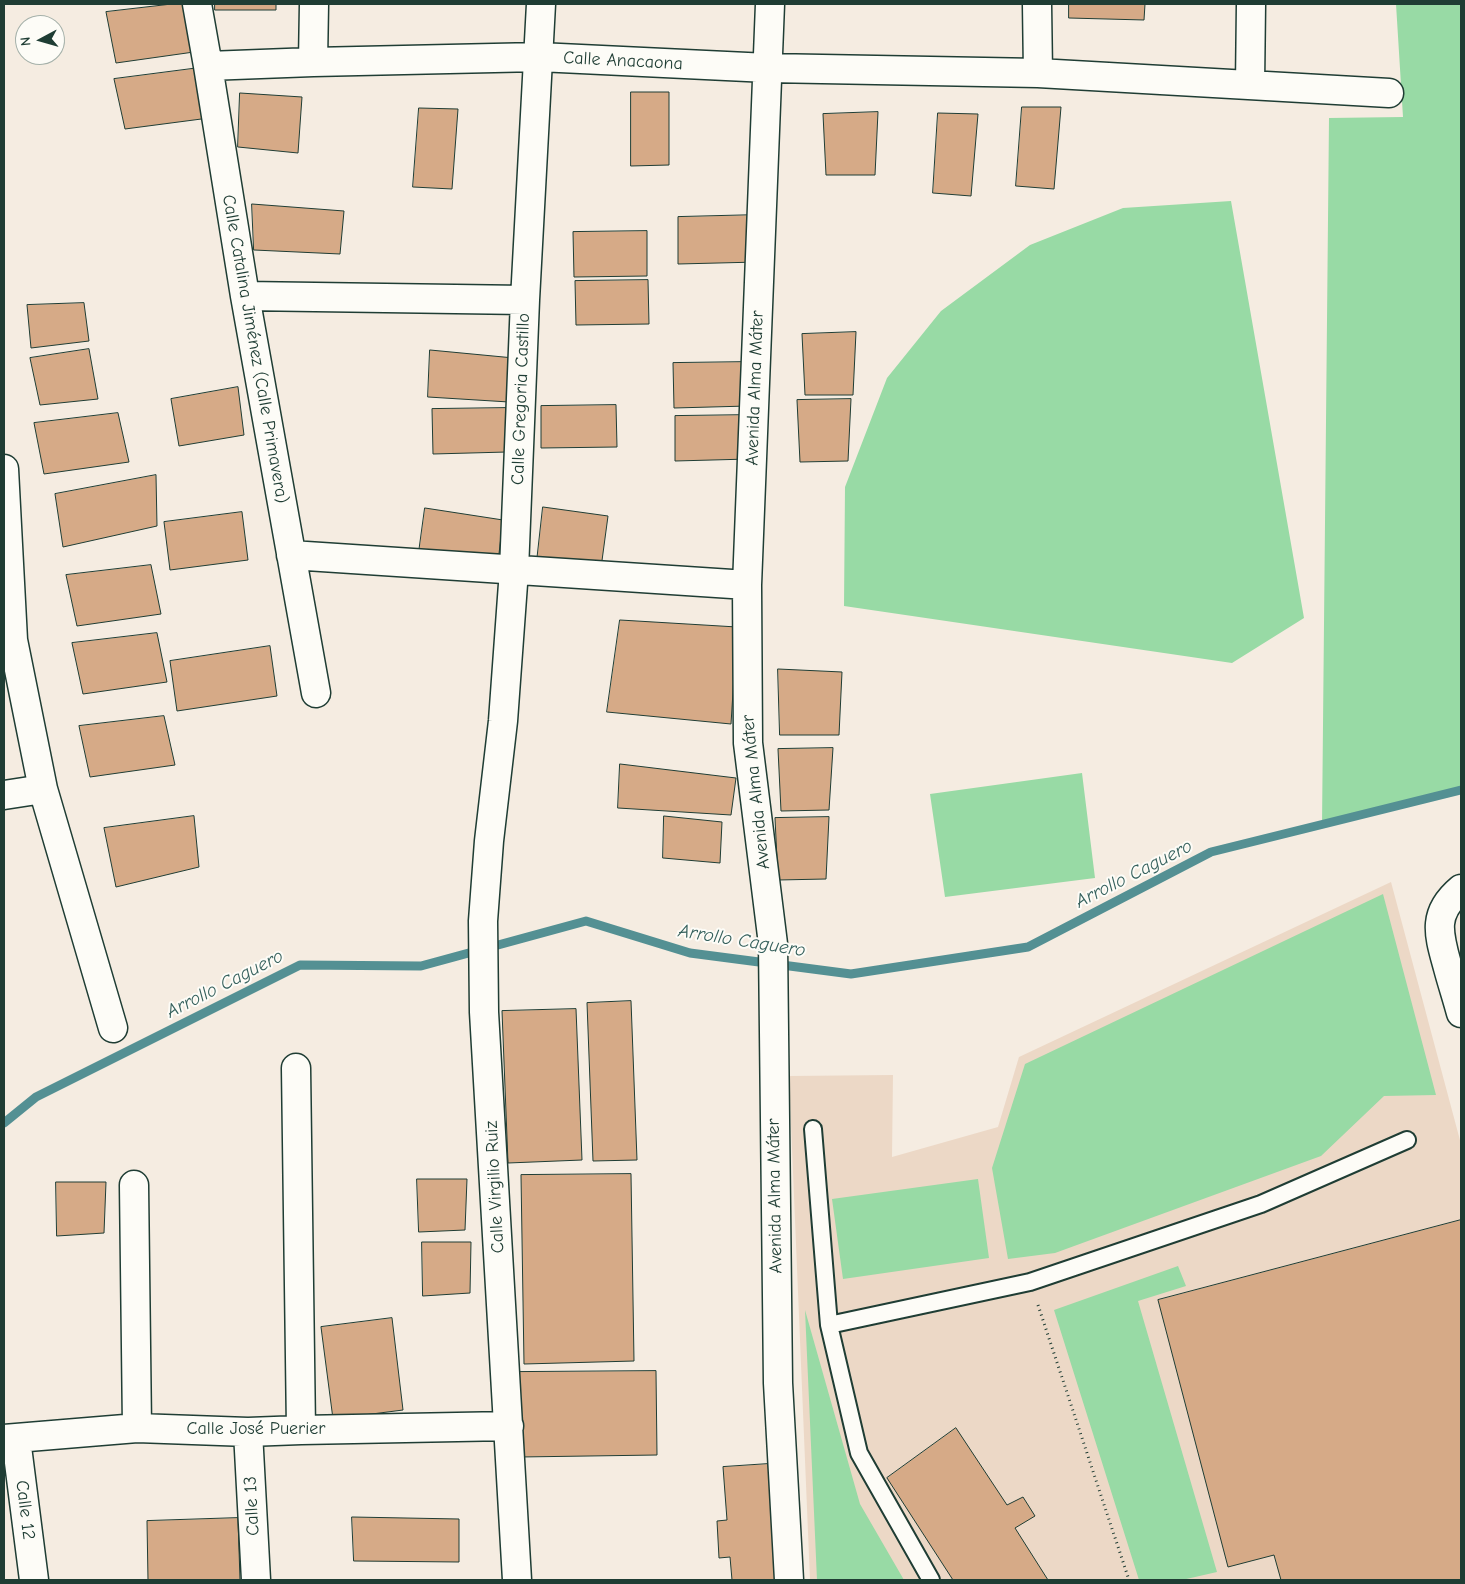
<!DOCTYPE html>
<html>
<head>
<meta charset="utf-8">
<style>
  body { margin:0 }
  #map { position:relative; width:1465px; height:1584px; overflow:hidden; background:#f5ece1; font-family:"Comic Neue",sans-serif }
  canvas { display:block }
  .frame { position:absolute; inset:0; border:5px solid #1f3d34; pointer-events:none }
  .north { position:absolute; left:15px; top:15px; width:50px; height:50px; box-sizing:border-box; background:#fdfcf7; border:1px solid #a4b0a9; border-radius:50%; rotate:264deg; font-size:14px; font-weight:700; line-height:20px; text-align:center; color:#1f3d34 }
  .north::after { content:''; display:block; margin:auto; width:18px; height:22px; background:#1f3d34; clip-path:polygon(50% 0,100% 100%,50% 72%,0 100%) }
</style>
</head>
<body>
<div id="map">
<canvas width="1465" height="1584"></canvas>
<div class="frame"></div>
<div class="north">N</div>
</div>
<script>
const context = document.querySelector('canvas').getContext('2d');
context.lineJoin = 'round';
function fillPath(path, color) { context.fillStyle = color; context.fill(path, 'evenodd'); }
function strokePath(path, color, width, dash) { context.strokeStyle = color; context.lineWidth = width; context.lineCap = dash ? 'butt' : 'round'; context.setLineDash(dash || []); context.stroke(path); }
function drawText(font, color, halo, rows, align = 'center') {
  context.font = font + ' "Comic Neue",sans-serif'; context.lineWidth = 4; context.setLineDash([]); context.textBaseline = 'middle'; context.strokeStyle = halo; context.fillStyle = color; for (const [text, x, y, turn = 0] of rows) {
    context.save(); context.translate(x, y); context.rotate((+turn || 0) * Math.PI / 180); context.textAlign = isNaN(turn) ? turn : align; if (halo) context.strokeText(text, 0, 0); context.fillText(text, 0, 0); context.restore();
  }
}
fillPath(new Path2D(`
  M1391 882 1461 1144V1580H810L789 1076 893 1075 892 1157 998 1127 1019 1057Z`), '#ecd8c6');
fillPath(new Path2D(`
  M1396 4H1461V790L1322 825 1329 118 1403 117Z
  M1231 201 1304 618 1232 663 844 606 845 487 887 378 941 311 1030 245 1123 208Z
  M1082 773 1095 878 945 897 930 794Z
  M1383 894 1436 1095 1384 1096 1321 1156 1055 1253 1008 1259 992 1168 1025 1064Z
  M978 1179 989 1258 843 1279 832 1199Z
  M1178 1266 1186 1286 1138 1301 1217 1572 1182 1580H1139L1054 1310Z
  M805 1310 860 1504 904 1580H817Z`), '#98daa5');
strokePath(new Path2D(`
  M4 1123 36 1097 300 965 421 966 586 921 690 953 851 974 1028 947 1211 852 1461 790`), '#549093', 9);
const building = new Path2D(`
  M172 4H191L201 51 116 63 106 12Z
  M215 4H276V10H215Z
  M1069 4H1145L1144 20 1069 18Z
  M199 68 209 118 125 129 114 79Z
  M631 92H669V165L631 166Z
  M240 93 302 97 298 153 238 147Z
  M1022 107H1061L1054 189 1016 186Z
  M419 108 458 109 452 189 413 187Z
  M878 112 875 175H826L823 114Z
  M938 113 978 114 971 196 933 193Z
  M252 204 344 211 340 254 254 250Z
  M757 215 758 262 678 264V217Z
  M647 231V276L574 277 573 232Z
  M648 280 649 324 576 325 575 281Z
  M84 303 89 341 31 348 27 305Z
  M856 332 853 395H805L802 334Z
  M89 349 98 399 40 405 30 358Z
  M430 350 514 358 509 402 428 397Z
  M747 362 748 406 674 408 673 363Z
  M238 387 244 435 179 446 171 399Z
  M851 399 848 461 800 462 797 400Z
  M616 405 617 447 541 448V406Z
  M506 408 507 452 433 454 432 409Z
  M118 413 129 462 44 474 34 423Z
  M748 415 749 459 675 461V416Z
  M156 475 157 526 63 547 55 494Z
  M543 507 608 516 601 568 537 561Z
  M425 508 503 520 498 562 419 552Z
  M242 512 248 560 170 570 164 522Z
  M151 565 161 614 77 626 66 575Z
  M620 620 737 627 731 724 607 712Z
  M157 633 167 682 83 694 72 643Z
  M270 646 277 696 177 711 170 661Z
  M778 669 842 672 839 735H780Z
  M164 716 175 765 90 777 79 726Z
  M833 748 829 810 781 811 778 749Z
  M620 764 736 778 731 815 618 808Z
  M194 816 199 867 116 887 104 828Z
  M664 816 722 822 720 863 663 858Z
  M829 817 826 879 778 880 775 818Z
  M631 1001 637 1160 593 1161 587 1003Z
  M576 1009 582 1160 508 1163 502 1011Z
  M631 1174 634 1361 524 1364 521 1175Z
  M417 1179H467L465 1230 419 1232Z
  M56 1182H106L104 1233 57 1236Z
  M1461 1220V1580H1281L1274 1555 1228 1567 1158 1300Z
  M422 1242H471L470 1293 423 1296Z
  M392 1318 403 1410 333 1419 321 1327Z
  M656 1371 657 1455 520 1457 519 1372Z
  M956 1428 1007 1505 1023 1497 1035 1516 1015 1528 1048 1580H953L887 1478Z
  M768 1464 777 1580H732L730 1557 719 1558 717 1521 727 1520 723 1467Z
  M352 1517 459 1519V1562L354 1561Z
  M238 1518 240 1580H148L147 1521Z`);
fillPath(building, '#d6aa87');
strokePath(building, '#1f3d34', 1);
const lane = new Path2D(`
  M813 1129 829 1325 859 1453 931 1580
  M829 1325 1030 1282 1261 1204 1407 1140`);
const street = new Path2D(`
  M197 4 208 66 245 296 316 693
  M770 4 747 585 748 743 773 944 778 1383 789 1580
  M1037 4 1038 73
  M313 62 314 4
  M208 66 313 62 539 57 768 68 1038 73 1389 93
  M1250 85 1251 4
  M245 296 525 300
  M4 469 13 640 43 789 113 1028
  M291 555 747 585
  M4 795 43 789
  M1461 889C1431 914 1439 935 1448 968 1452 983 1457 998 1461 1013
  M296 1068 301 1430
  M134 1185 137 1428
  M248 1432 256 1580
  M4 1439 137 1428 248 1432 301 1430 509 1426
  M16 1439 34 1580
  M517 1580 484 1012 483 921 489 841 503 721 514 570 525 300 541 4`);
strokePath(lane, '#1f3d34', 20);
strokePath(street, '#1f3d34', 31);
strokePath(new Path2D(`
  M1038 1305 1129 1580`), '#1f3d34', 3, [1, 4]);
strokePath(lane, '#fdfcf7', 16);
strokePath(street, '#fdfcf7', 28);
drawText('18px', '#1f3d34', '#fdfcf7', [
  ["Calle Anacaona",623,61,3],
  ["Calle Catalina Jiménez (Calle Primavera)",255,349,80],
  ["Avenida Alma Máter",755,388,-88],
  ["Calle Gregoria Castillo",521,399,-88],
  ["Avenida Alma Máter",756,792,-96],
  ["Calle Virgilio Ruiz",495,1187,-93],
  ["Avenida Alma Máter",775,1196,-91],
  ["Calle José Puerier",256,1429],
  ["Calle 13",252,1506,-93],
  ["Calle 12",25,1510,83]
]);
drawText('italic 19px', '#35605c', '#fdfcf7', [
  ["Arrollo Caguero",1134,874,-27],
  ["Arrollo Caguero",742,941,9],
  ["Arrollo Caguero",225,984,-27]
]);
</script>
</body>
</html>
